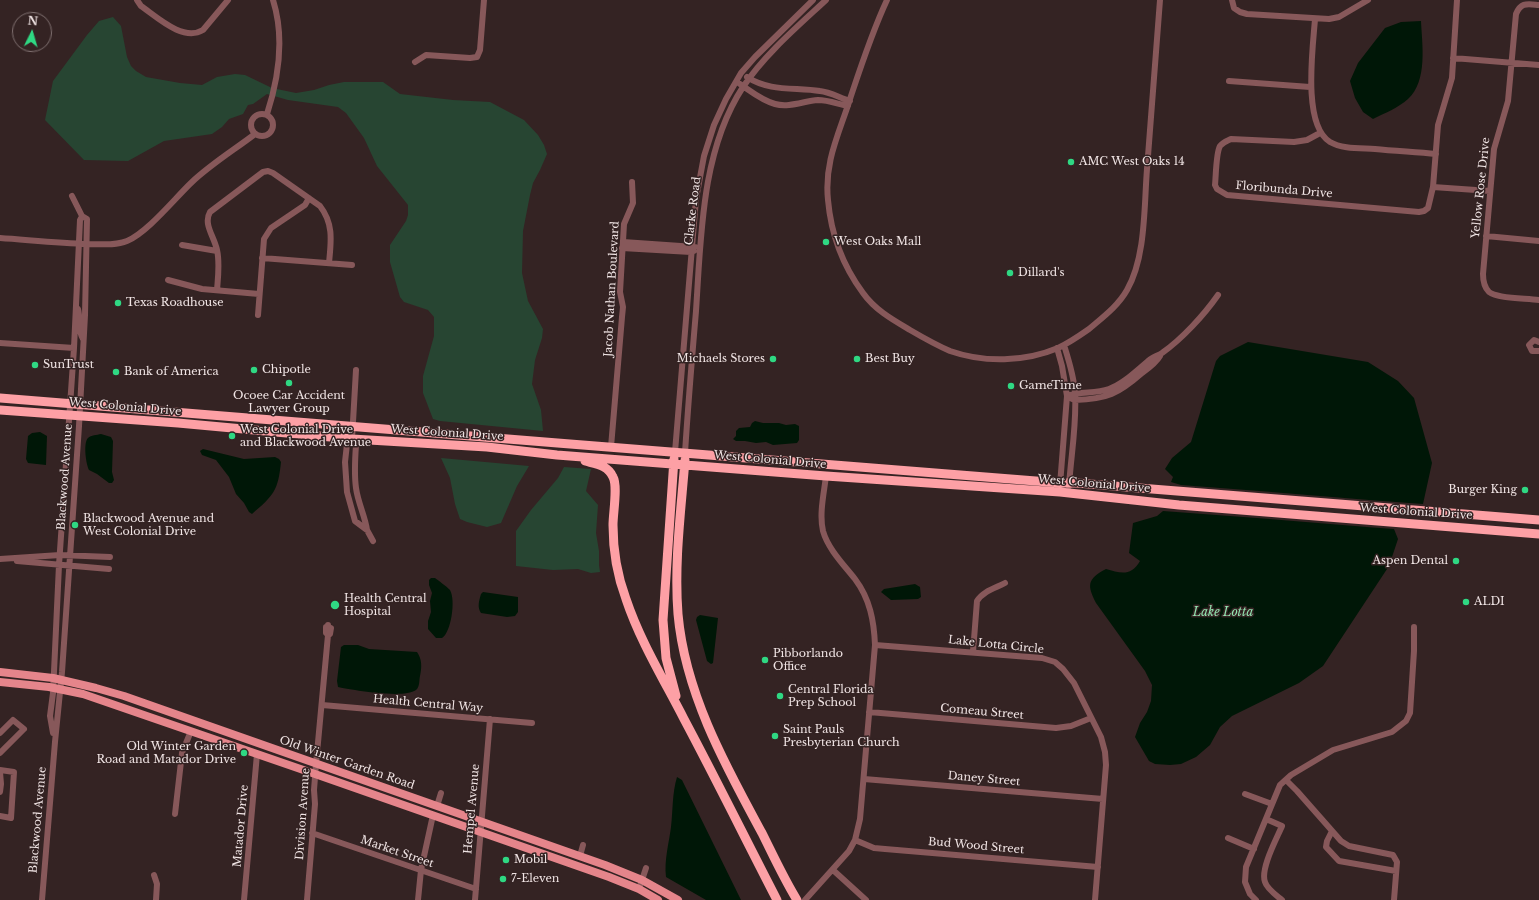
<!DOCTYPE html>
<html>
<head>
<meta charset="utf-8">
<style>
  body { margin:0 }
  #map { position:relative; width:1539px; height:900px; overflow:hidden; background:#342323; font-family:"Libre Baskerville",serif }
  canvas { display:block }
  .north { position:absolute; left:12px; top:12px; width:40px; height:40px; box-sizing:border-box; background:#342323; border:1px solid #7f7070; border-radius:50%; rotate:5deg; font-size:11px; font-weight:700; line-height:16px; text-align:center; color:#f0e4e4 }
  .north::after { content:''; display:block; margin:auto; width:14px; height:18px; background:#2fd883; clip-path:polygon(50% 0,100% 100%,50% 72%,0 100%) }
</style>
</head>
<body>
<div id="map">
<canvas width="1539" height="900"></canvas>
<div class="north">N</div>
</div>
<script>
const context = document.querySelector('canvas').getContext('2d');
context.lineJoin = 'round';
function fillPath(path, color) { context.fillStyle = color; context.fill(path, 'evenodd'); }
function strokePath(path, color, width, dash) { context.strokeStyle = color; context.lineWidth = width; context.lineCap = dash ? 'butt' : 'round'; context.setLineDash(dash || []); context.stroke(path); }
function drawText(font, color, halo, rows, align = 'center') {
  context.font = font + ' "Libre Baskerville",serif'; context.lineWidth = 3; context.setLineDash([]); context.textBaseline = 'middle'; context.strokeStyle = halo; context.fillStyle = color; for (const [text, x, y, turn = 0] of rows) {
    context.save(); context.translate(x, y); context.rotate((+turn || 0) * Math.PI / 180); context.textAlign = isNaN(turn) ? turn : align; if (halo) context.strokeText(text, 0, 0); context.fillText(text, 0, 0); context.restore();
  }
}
fillPath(new Path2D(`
  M113 17 121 26 127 57 131 66 136 71 146 77 180 83 202 85 217 77 235 74 245 75 272 88 296 93 314 90 329 85 344 82H383L400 94 453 100 490 102 524 120 538 135 544 145 547 154 540 170 533 183 530 195 523 231 522 273 528 301 543 329 542 338 535 360 532 384 541 410 543 431 440 421 433 419 423 393V376L434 336V317L428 310 404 302 400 297 390 262V245L406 221 408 215V205L377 166 364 138 346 113 338 107 288 100 267 94 253 104 248 105 243 114 229 119 222 127 212 134 164 141 128 161 84 160 45 120 53 81 87 35 99 21Z
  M441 458 529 466 517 486 501 523 487 527 467 522 460 519 455 504 450 478Z
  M564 467 591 469 586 491 598 505 596 533 599 551V565L600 572 591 573 578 569 553 570 516 566V531L531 510 558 478Z`), '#274532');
fillPath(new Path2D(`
  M1421 21C1422 44 1428 81 1408 99 1398 108 1385 113 1373 119L1363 112 1355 98 1350 81 1358 63 1385 28 1401 22Z
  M1248 342 1368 362 1398 381 1414 398 1432 463 1423 504 1369 500 1366 527 1394 529 1398 539 1389 566 1323 666 1299 683 1232 716 1220 727 1210 745 1196 757 1181 764 1170 765 1155 764 1149 761 1135 737 1140 723 1147 712 1151 701 1152 685 1145 671 1096 603C1087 585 1087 579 1106 569 1120 573 1131 577 1140 561L1129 553 1133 523 1157 516 1163 511 1270 519 1272 492 1181 485 1171 482 1173 477 1165 469 1172 458 1191 442 1216 361 1220 356Z
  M755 421 763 423H779L786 425 795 424 799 426V440L797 443 773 445 766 442 756 443 745 441H736L733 439 736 436V431L739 428 750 427 752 423Z
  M40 432 47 436 46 465 28 463 26 459 28 436 32 433Z
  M101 434 111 437 113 441 112 472 114 480 112 483H109L97 474 89 470C86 464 83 443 88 438 91 435 97 435 101 434Z
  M203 449 244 459 275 457 279 459 281 462C278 491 274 495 252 514L249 512 244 503 236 494 229 477 216 460 202 455 200 451Z
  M431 578H435C439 581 446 586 450 590 456 600 451 633 442 638H436L428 629V621L431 612 430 601 432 593 429 585V580Z
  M915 584 920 587 921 597 918 599 891 600 881 592 884 589Z
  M483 592 518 597V612L515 616 507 617 481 613C477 607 479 601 481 594Z
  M700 615 718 618 713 663 711 664 707 661 696 620 697 617Z
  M344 645H358L369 649 417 652C422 659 422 667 420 676 419 680 420 687 416 690 403 699 353 690 338 687L337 681 341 647Z
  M677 777 682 780 741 900H706L666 877C664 860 669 843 671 827 673 810 672 794 677 777Z`), '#001707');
fillPath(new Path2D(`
  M1271 492 1369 500 1367 527 1269 519Z`), '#342323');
strokePath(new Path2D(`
  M137 0 141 6C157 17 183 42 203 30L228 0
  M887 0C872 32 861 66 850 99 839 134 824 162 828 200 831 234 843 266 863 293 875 310 893 320 910 330 922 337 936 345 950 351 984 363 1025 362 1058 348 1069 343 1079 336 1089 329 1103 317 1118 306 1127 290 1146 257 1144 206 1147 169 1151 113 1156 56 1160 0
  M1232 0 1234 8 1240 12 1247 14 1329 19 1339 17 1368 0
  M1539 5C1527 4 1521 2 1516 14L1508 101 1494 149 1483 274C1483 280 1484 287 1489 292 1498 299 1527 298 1539 300
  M1315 19C1313 47 1302 125 1330 142 1342 149 1360 148 1375 149 1395 151 1415 152 1436 154
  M1453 58 1539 65
  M415 62 426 55 470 58 477 57 480 50 484 0
  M747 77C770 92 795 87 820 91 830 92 840 98 850 101
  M1229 81 1310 87
  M740 84C752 92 761 100 775 104 789 108 804 101 818 100 828 100 838 104 848 106
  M251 125a11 11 0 1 1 22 0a11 11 0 1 1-22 0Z
  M267 114C279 77 285 38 273 0
  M1320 133 1307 140 1294 142 1231 139C1227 141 1223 142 1220 146 1216 153 1216 175 1215 185L1217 189 1227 195 1419 212 1424 211 1428 208 1433 187 1438 125 1452 78 1457 0
  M1433 187 1490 191
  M1486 236 1539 241
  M0 238C29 240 59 243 88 244 100 244 115 246 127 241 148 232 175 198 192 182 211 164 234 150 255 134
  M623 242 695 247
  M182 245 217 251
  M622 248 691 252 694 251
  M262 258 352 265
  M168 280 202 289 259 294
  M217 290C218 277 220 263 217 250 214 236 203 224 210 212L263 172 268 171 273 173 320 206C334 224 331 242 329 263
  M78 309C81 320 77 329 83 339
  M258 315 264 239 271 228 305 205 309 198
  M1539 342 1534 340 1529 345 1532 351H1539
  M0 343 74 348
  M1064 345C1069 361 1074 376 1075 393 1077 423 1071 455 1069 486
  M1057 348 1062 366 1067 396 1060 485
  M356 370 352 439 356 445C355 459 354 474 356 488 358 503 365 516 367 530
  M1067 396C1080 391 1095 394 1109 389 1123 384 1135 372 1147 362 1151 358 1157 356 1162 353 1182 339 1204 315 1218 295
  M1072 399 1075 400C1107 399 1118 394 1142 373 1149 368 1156 363 1160 356
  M352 439 347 444 345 462 347 492 355 521 367 530 373 541
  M611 447 622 317 623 307 620 292 624 224 633 203 632 182
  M675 452 696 199 704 156 714 125 726 99 741 73 755 57 813 0
  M685 453C688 406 692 358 696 311 701 238 701 151 743 87 764 55 798 26 826 0
  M0 559 60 555 110 557
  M17 561 109 569
  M328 627 331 628 330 634 328 635 326 633V627H328V625
  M875 645 1042 658 1055 662 1063 669 1074 683 1101 737 1105 752 1106 765 1095 900
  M973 652 977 601C983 591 996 588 1005 583
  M322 705 532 723
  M869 712 1056 728 1071 726 1091 718
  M0 733 13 720 24 729 0 753
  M53 733 50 716 53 693 59 565 74 348 80 220 82 216
  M0 770 14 772 11 818 0 816
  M0 772 1 784 0 792
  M864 779 1103 799
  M1286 780 1297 791 1341 841 1349 846 1393 855 1397 862 1394 900
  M1245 794 1272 804
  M437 806 441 793
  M175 814 182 753 191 731
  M1266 819 1282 826C1277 838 1260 869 1265 882 1267 889 1276 895 1282 900
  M1332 831 1327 841 1326 847 1339 861 1396 871
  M312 833 476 889
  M1228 838 1254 849
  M855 840 874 848 885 849 1098 867
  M580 856 583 845
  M833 870 866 900
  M154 875 157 884 156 900
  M639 889 646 868
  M42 900 55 742 62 672 79 426 85 315 87 219 82 216 72 196
  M244 900 257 754
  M307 900 315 804 314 790 316 764 328 635
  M418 900 421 870 433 815
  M475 900 490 719
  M805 900 849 851 855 840 860 819 875 645C874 621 870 599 855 579 844 565 828 549 823 531 819 514 824 493 826 476
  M1256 900 1250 894 1245 882 1246 867 1280 785 1291 775 1333 750 1392 732 1406 721 1410 713 1414 651V627`), '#87585a', 6);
strokePath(new Path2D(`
  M0 672 53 678 96 688 124 696 605 865 642 880 678 900
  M0 682 49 687 83 694 315 774 609 877 639 889 658 900`), '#e5858b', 8);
strokePath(new Path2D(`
  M0 398C354 426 707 456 1061 483H1077L1539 520
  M0 410 178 423 352 439 487 447 557 455 826 476 1060 492 1179 505 1539 534
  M674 459 663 620 666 658 676 696
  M685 460C681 511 674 563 678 614 685 693 725 765 762 833 773 855 784 879 797 900
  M585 461C596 464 608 465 613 477 618 486 613 513 613 525 613 550 617 575 626 599 640 641 664 680 684 719 716 779 746 840 777 900`), '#fda0a5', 9);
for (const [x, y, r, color] of [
  [1071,162,4,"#2fd883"],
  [826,242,4,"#2fd883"],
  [1010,273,4,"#2fd883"],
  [118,303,4,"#2fd883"],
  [773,359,4,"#2fd883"],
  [857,359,4,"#2fd883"],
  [35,365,4,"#2fd883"],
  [254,370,4,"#2fd883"],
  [116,372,4,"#2fd883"],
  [289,383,4,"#2fd883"],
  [1011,386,4,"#2fd883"],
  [232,436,4,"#2fd883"],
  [1525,490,4,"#2fd883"],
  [75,525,4,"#2fd883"],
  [1456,561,4,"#2fd883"],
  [1466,602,4,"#2fd883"],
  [335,605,5,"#2fd883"],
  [765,660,4,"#2fd883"],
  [780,696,4,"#2fd883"],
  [775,736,4,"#2fd883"],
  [244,753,4,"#2fd883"],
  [506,860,4,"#2fd883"],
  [503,879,4,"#2fd883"]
]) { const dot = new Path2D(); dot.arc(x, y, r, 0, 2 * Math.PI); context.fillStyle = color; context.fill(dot); strokePath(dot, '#342323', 1.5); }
drawText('11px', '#f0e4e4', '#342323', [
  ["AMC West Oaks 14",1079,162],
  ["West Oaks Mall",834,242],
  ["Dillard's",1018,273],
  ["Texas Roadhouse",126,303],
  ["Michaels Stores",765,359,"right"],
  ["Best Buy",865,359],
  ["SunTrust",43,365],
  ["Chipotle",262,370],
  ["Bank of America",124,372],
  ["GameTime",1019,386],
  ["Ocoee Car Accident",289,396,"center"],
  ["Lawyer Group",289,409,"center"],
  ["West Colonial Drive",240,430],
  ["and Blackwood Avenue",240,443],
  ["Burger King",1517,490,"right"],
  ["Blackwood Avenue and",83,519],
  ["West Colonial Drive",83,532],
  ["Aspen Dental",1448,561,"right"],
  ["Health Central",344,599],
  ["Hospital",344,612],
  ["ALDI",1474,602],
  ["Pibborlando",773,654],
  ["Office",773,667],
  ["Central Florida",788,690],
  ["Prep School",788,703],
  ["Saint Pauls",783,730],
  ["Presbyterian Church",783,743],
  ["Old Winter Garden",236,747,"right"],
  ["Road and Matador Drive",236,760,"right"],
  ["Mobil",514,860],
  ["7-Eleven",511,879]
], 'left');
drawText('11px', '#f0e4e4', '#342323', [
  ["Yellow Rose Drive",1481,188,-84],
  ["Floribunda Drive",1284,190,5],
  ["Clarke Road",693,211,-83],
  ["Jacob Nathan Boulevard",612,289,-87],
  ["West Colonial Drive",125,407,5],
  ["West Colonial Drive",447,433,4],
  ["West Colonial Drive",770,460,5],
  ["Blackwood Avenue",65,477,-86],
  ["West Colonial Drive",1094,484,5],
  ["West Colonial Drive",1416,512,4],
  ["Lake Lotta Circle",996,645,6],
  ["Health Central Way",428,704,5],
  ["Comeau Street",982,712,5],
  ["Old Winter Garden Road",347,763,19],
  ["Daney Street",984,779,5],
  ["Hempel Avenue",472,809,-85],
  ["Division Avenue",303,814,-86],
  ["Blackwood Avenue",38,820,-85],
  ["Matador Drive",241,826,-85],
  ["Bud Wood Street",976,846,5],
  ["Market Street",397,852,19]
]);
drawText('italic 12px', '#94e5b1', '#342323', [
  ["Lake Lotta",1223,613]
]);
</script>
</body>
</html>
